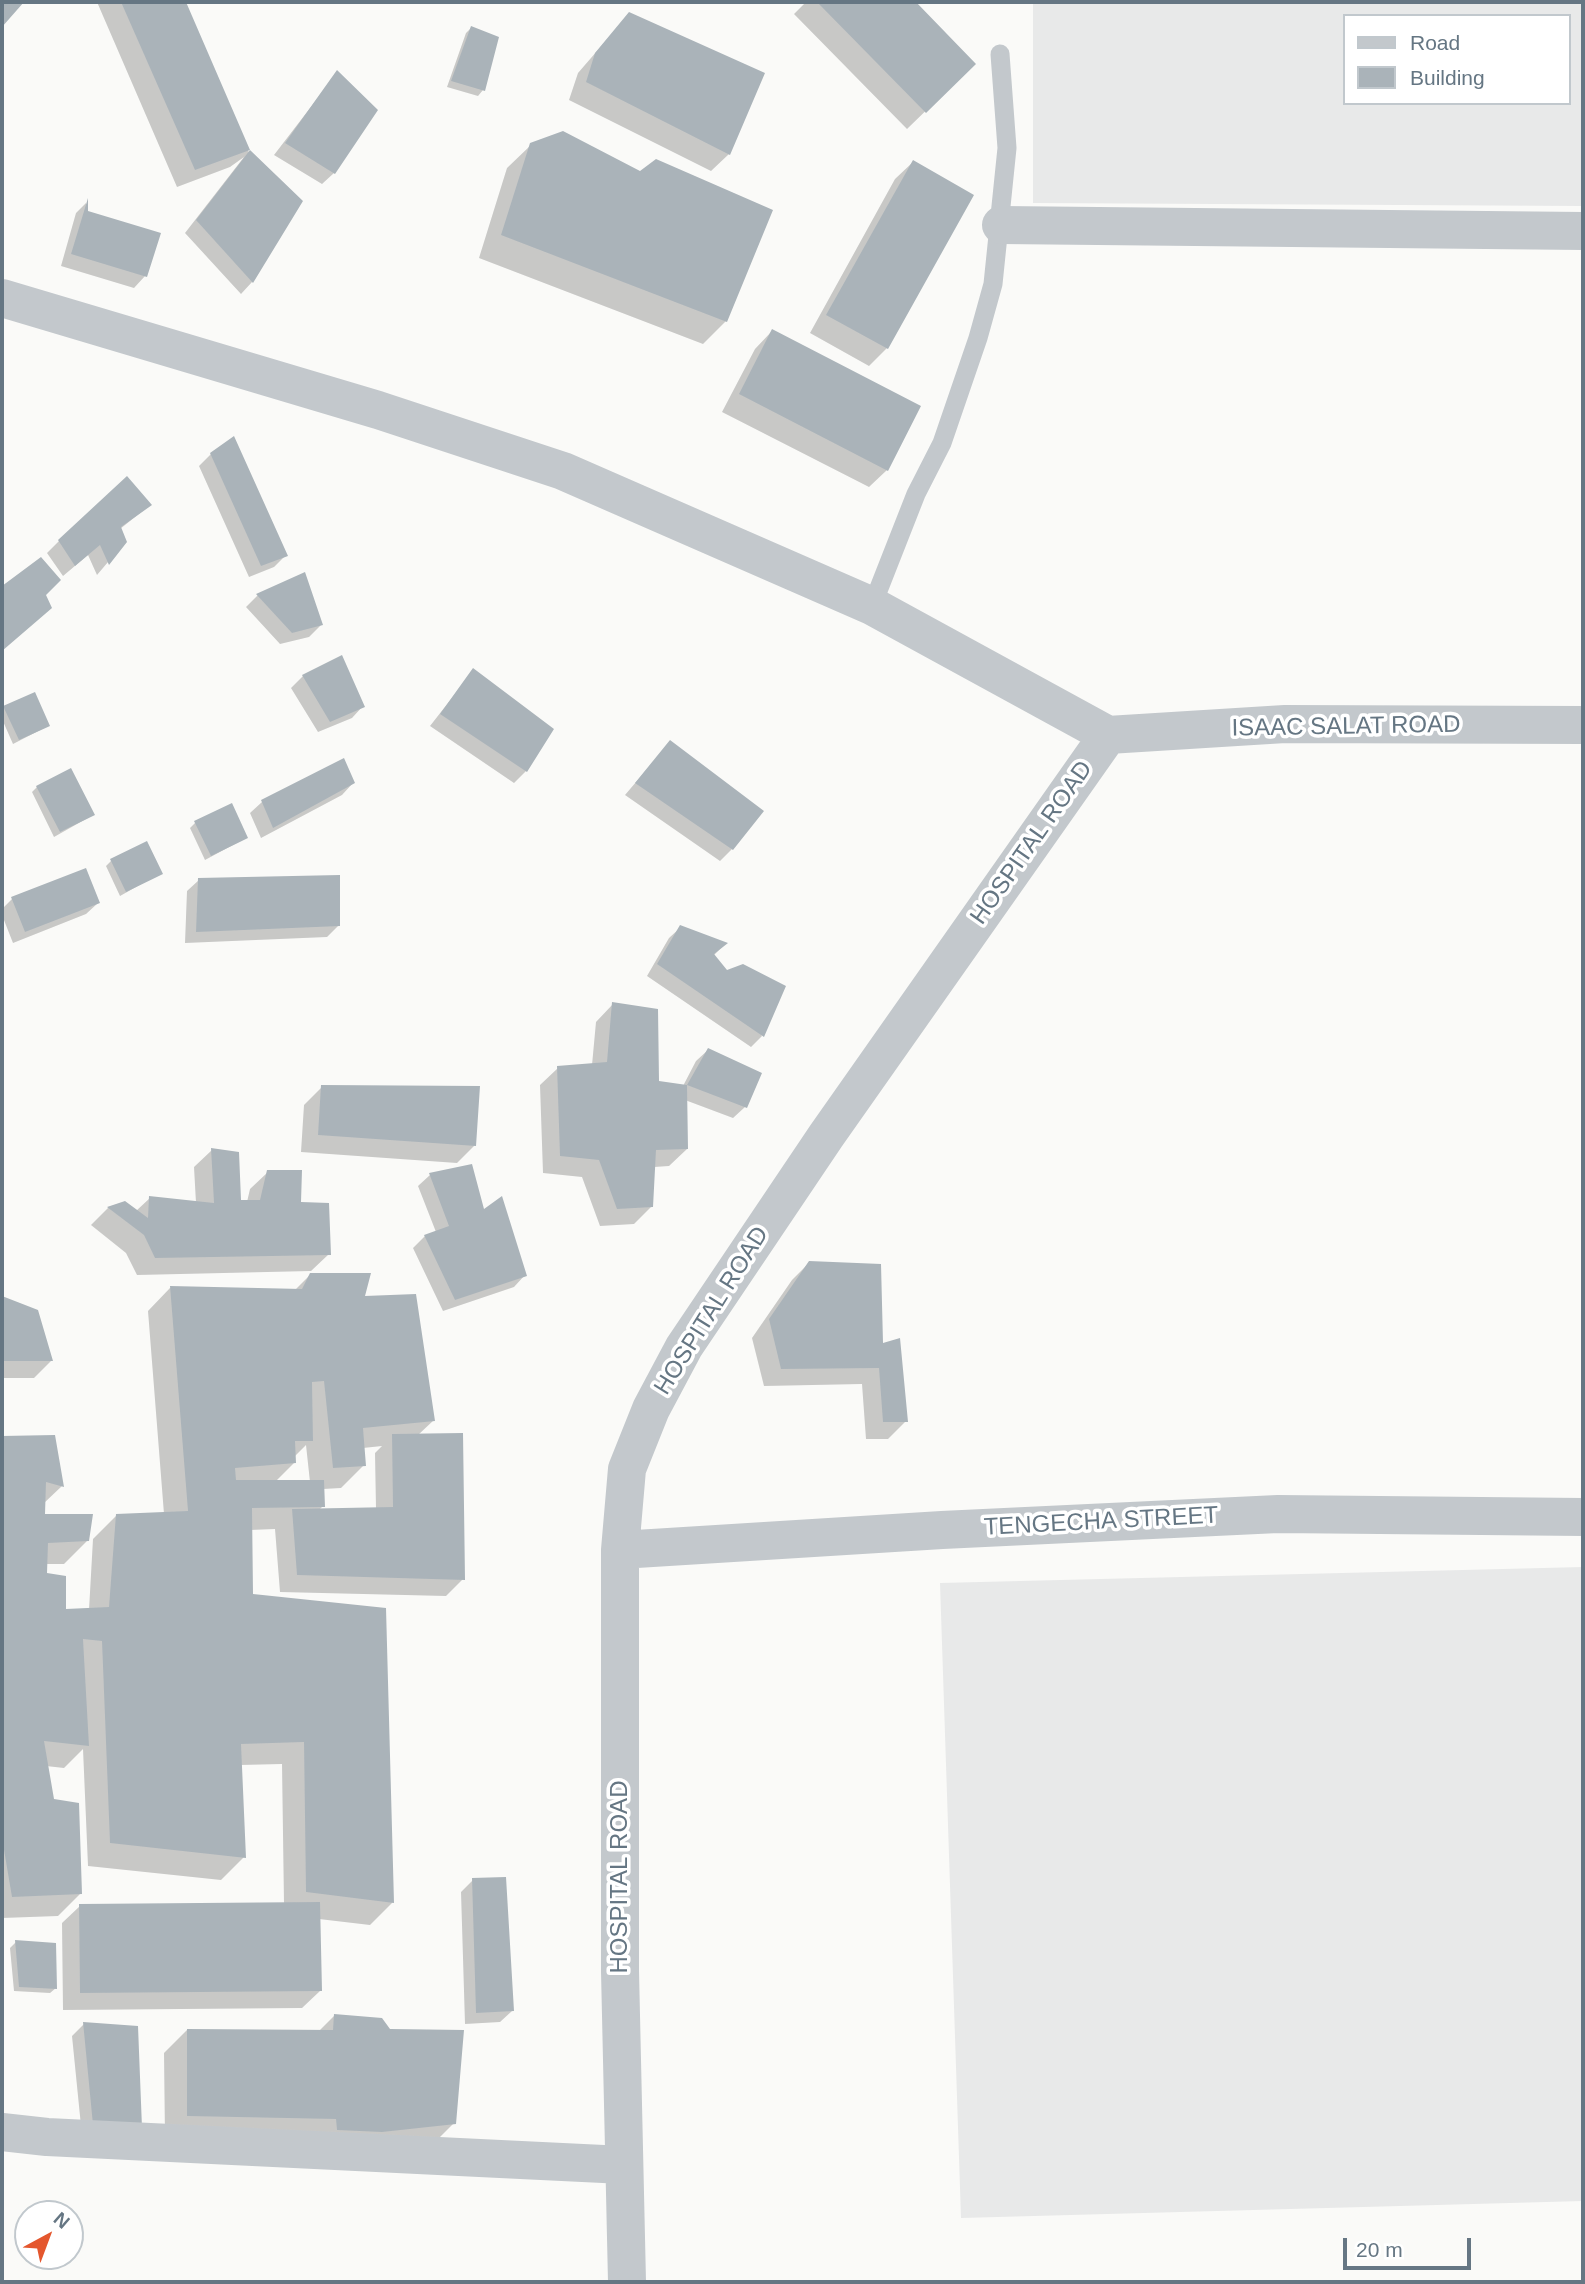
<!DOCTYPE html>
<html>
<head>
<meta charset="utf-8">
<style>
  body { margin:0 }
  #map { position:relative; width:1585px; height:2284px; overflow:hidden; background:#fafaf8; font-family:Helvetica,sans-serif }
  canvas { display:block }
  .frame { position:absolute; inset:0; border:4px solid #657683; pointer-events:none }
  .legend { position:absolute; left:1343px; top:14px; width:228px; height:91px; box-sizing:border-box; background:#fff; border:2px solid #c1c8cd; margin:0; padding:9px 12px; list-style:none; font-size:21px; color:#657683 }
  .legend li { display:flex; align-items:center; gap:14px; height:35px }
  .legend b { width:35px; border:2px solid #c1c8cd }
  .north { position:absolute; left:14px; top:2200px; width:70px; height:70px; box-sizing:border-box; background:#fff; border:2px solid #c1c8cd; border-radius:50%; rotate:41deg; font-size:19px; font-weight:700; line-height:28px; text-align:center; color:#657683 }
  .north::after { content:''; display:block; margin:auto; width:24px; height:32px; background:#e4572e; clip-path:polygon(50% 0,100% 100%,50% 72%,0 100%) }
  .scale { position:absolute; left:1343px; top:2238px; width:128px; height:32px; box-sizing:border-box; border:4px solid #657683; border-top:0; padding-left:9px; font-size:21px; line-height:24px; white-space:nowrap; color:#657683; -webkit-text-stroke:5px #fff; paint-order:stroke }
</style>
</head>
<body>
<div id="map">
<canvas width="1585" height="2284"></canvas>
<div class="frame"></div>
<ul class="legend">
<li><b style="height:9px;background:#c3c8cc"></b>Road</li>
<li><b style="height:19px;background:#aab3b9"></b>Building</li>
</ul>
<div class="north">N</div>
<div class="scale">20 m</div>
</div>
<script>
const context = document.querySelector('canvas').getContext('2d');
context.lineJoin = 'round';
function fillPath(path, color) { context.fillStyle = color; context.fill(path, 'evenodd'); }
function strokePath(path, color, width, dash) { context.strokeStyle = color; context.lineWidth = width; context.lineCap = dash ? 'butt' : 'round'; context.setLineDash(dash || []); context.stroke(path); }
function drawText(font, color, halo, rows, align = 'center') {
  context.font = font + ' Helvetica,sans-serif'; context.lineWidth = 7; context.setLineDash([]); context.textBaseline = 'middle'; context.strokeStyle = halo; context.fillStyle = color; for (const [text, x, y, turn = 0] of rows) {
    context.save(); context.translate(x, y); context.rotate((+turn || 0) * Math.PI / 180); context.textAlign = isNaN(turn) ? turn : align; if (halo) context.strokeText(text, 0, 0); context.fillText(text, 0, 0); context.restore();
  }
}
fillPath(new Path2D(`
  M1033 2H1583V206L1033 203ZM1345 16H1569V103H1345Z
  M1583 1567V2201L961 2218 940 1583Z`), '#e8e9e9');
fillPath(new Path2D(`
  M97 2H184L248 151 301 202 252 282 241 294 185 233 244 157 230 167 177 187Z
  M806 2H913L974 64 907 129 794 14Z
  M629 14 729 154 711 171 569 100 578 73Z
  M471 28 483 90 478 96 447 87 466 33Z
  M337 73 334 173 322 184 274 155Z
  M531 145 726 321 703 344 479 258 507 168Z
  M913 162 887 348 869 366 810 333 895 179Z
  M86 203 87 212 145 276 134 288 61 266 76 213Z
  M772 331 887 470 869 487 722 412 755 349Z
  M211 454 286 555 274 567 249 577 199 466Z
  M150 505 120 529 125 542 97 575 88 555 63 576 47 553 59 541Z
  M258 595 321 625 309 637 280 644 246 607Z
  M473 671 526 771 514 783 430 726Z
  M303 676 363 706 352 718 318 732 291 688Z
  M4 708 48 726 13 744 2 719Z
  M670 742 732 849 720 861 625 795Z
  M353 783 342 795 261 838 250 813 262 802Z
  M37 787 93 815 54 837 32 792Z
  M195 823 246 838 205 860 190 828Z
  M111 861 161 873 120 896 106 866Z
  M199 880 339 925 327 937 185 943 187 891Z
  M12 899 98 903 86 914 13 943 2 915V909Z
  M681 927 725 944 713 956 726 972 762 1036 751 1047 647 976 669 938Z
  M613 1004 657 1082 683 1086 696 1061 708 1050 745 1107 733 1118 685 1100 687 1149 669 1166 654 1167 652 1206 634 1224 600 1226 582 1177 543 1173 540 1085 558 1068 592 1065 596 1022Z
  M322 1087 475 1145 457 1163 301 1152 304 1105Z
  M212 1150 239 1202H247L250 1189 268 1172 299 1204 329 1254 311 1271 137 1275 126 1253 91 1225 108 1208 125 1203 136 1211 150 1198 196 1203 194 1167Z
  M430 1175 483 1212 525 1275 514 1287 443 1311 413 1248 425 1236 436 1232 418 1186Z
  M810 1262 881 1345 906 1421 888 1439H866L862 1384 764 1386 752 1338 792 1280Z
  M311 1274 363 1298 434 1420 418 1435 463 1579 446 1596 280 1592 275 1529 250 1530 251 1595 393 1902 370 1925 319 1919 320 1991 302 2008 63 2010 62 1923 80 1906 284 1904 282 1764 240 1765 244 1857 221 1880 88 1866 83 1749 64 1768 46 1766 52 1800 81 1893 58 1916 2 1918V1438L54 1437 62 1486 43 1504V1515L87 1541 64 1564H45V1574L64 1611 89 1610 93 1539 116 1516 164 1514 148 1311 170 1288 294 1291ZM306 1445 310 1482H275L294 1463V1457ZM382 1446 375 1453 376 1509 319 1510 323 1506V1489L341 1488 364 1465 363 1448Z
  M2 1298 36 1312 51 1361 34 1378H2Z
  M473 1880 512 2011 500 2022 465 2024 461 1892Z
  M16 1942 56 1988 50 1993 14 1991 10 1948Z
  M335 2015 454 2123 431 2146 165 2139 164 2053 187 2030 318 2032Z
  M84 2024 140 2127 82 2136 72 2036Z`), '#0003');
fillPath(new Path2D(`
  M2 2H24L2 27Z
  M121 2H186L250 150 195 170Z
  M817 2H916L976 64 926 113Z
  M629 12 765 73 730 155 586 82 595 53Z
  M471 26 499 37 485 91 451 81Z
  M337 70 378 110 335 174 285 143Z
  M563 131 640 171 656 159 773 210 727 322 501 235 530 143Z
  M250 150 303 201 253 283 196 220Z
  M913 160 974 195 888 349 826 315Z
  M88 198V211L161 233 147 277 71 254Z
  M772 329 921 406 888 471 739 394Z
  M234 436 288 556 261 566 210 453Z
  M127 476 152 505 121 527 127 542 109 565 100 545 75 566 58 540Z
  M41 557 61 580 46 595 52 608 2 651V586Z
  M305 572 323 625 292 633 256 594Z
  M342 655 365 707 330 722 302 675Z
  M473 668 554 729 527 772 440 714Z
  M35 692 50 726 19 740 3 706Z
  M670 740 764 811 733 850 635 783Z
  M344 758 355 783 273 828 261 800Z
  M71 768 95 815 60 832 36 786Z
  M232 803 248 838 211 856 194 821Z
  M147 841 163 874 126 892 110 859Z
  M86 868 100 903 25 932 11 897Z
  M340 875V926L196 932 198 878Z
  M680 925 728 943 714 954 727 970 743 964 786 986 764 1037 657 964Z
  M612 1002 658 1009 659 1081 687 1085 688 1149 656 1150 653 1207 617 1209 599 1160 560 1156 557 1066 607 1062Z
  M708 1048 762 1073 747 1108 687 1085Z
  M321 1085 480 1086 476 1146 318 1135Z
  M211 1148 239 1152 241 1200H260L267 1170H302L301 1202 329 1203 331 1255 155 1258 144 1235 107 1207 125 1201 148 1218 149 1196 214 1203Z
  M472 1164 484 1209 502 1196 527 1276 455 1300 424 1235 449 1226 429 1173Z
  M809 1261 881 1264 883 1343 900 1338 908 1422H883L879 1368 781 1369 769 1319Z
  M310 1273H371L365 1296 416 1294 435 1421 363 1428 366 1466 333 1468 324 1381 312 1382 313 1441H295L296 1463 235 1468 236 1480H324L325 1507 252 1508 253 1594 386 1608 394 1903 306 1892 304 1742 241 1744 246 1858 110 1843 102 1641 83 1639 89 1746 44 1741 54 1799 79 1803 82 1894 12 1897 2 1838V1436L55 1435 64 1487 46 1482 45 1514H93L89 1541 48 1543 47 1573 66 1576V1609L109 1607 116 1514 188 1511 170 1286 302 1289Z
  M2 1296 38 1310 53 1361H2Z
  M463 1433 465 1580 297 1575 292 1509 393 1507 392 1434Z
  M506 1877 514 2011 476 2013 472 1878Z
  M320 1902 322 1991 80 1993 79 1904Z
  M15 1940 56 1943 57 1989 19 1987Z
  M334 2014 382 2018 390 2029 464 2030 456 2124 382 2132 337 2130 336 2119 187 2116V2029L333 2030Z
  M83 2022 138 2026 142 2128 93 2125Z`), '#aab3b9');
strokePath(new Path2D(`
  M872 606 916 494 942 443 978 338 993 284 1007 148 1000 54`), '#c3c8cc', 19);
strokePath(new Path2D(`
  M1001 225 1583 231
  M2 298 378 410 563 471 872 606 1108 735
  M1108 735 1285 724 1583 725
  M620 1550 942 1530 1278 1514 1583 1517
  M2 2132 47 2137 624 2165
  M627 2282 620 1971V1550L627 1469 651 1409 684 1347 826 1136 1108 735`), '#c3c8cc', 38);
drawText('24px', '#657683', '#fff', [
  ["ISAAC SALAT ROAD",1346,727,-1],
  ["HOSPITAL ROAD",1032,843,-55],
  ["HOSPITAL ROAD",712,1311,-58],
  ["TENGECHA STREET",1101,1522,-3],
  ["HOSPITAL ROAD",620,1877,-90]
]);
</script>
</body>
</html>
